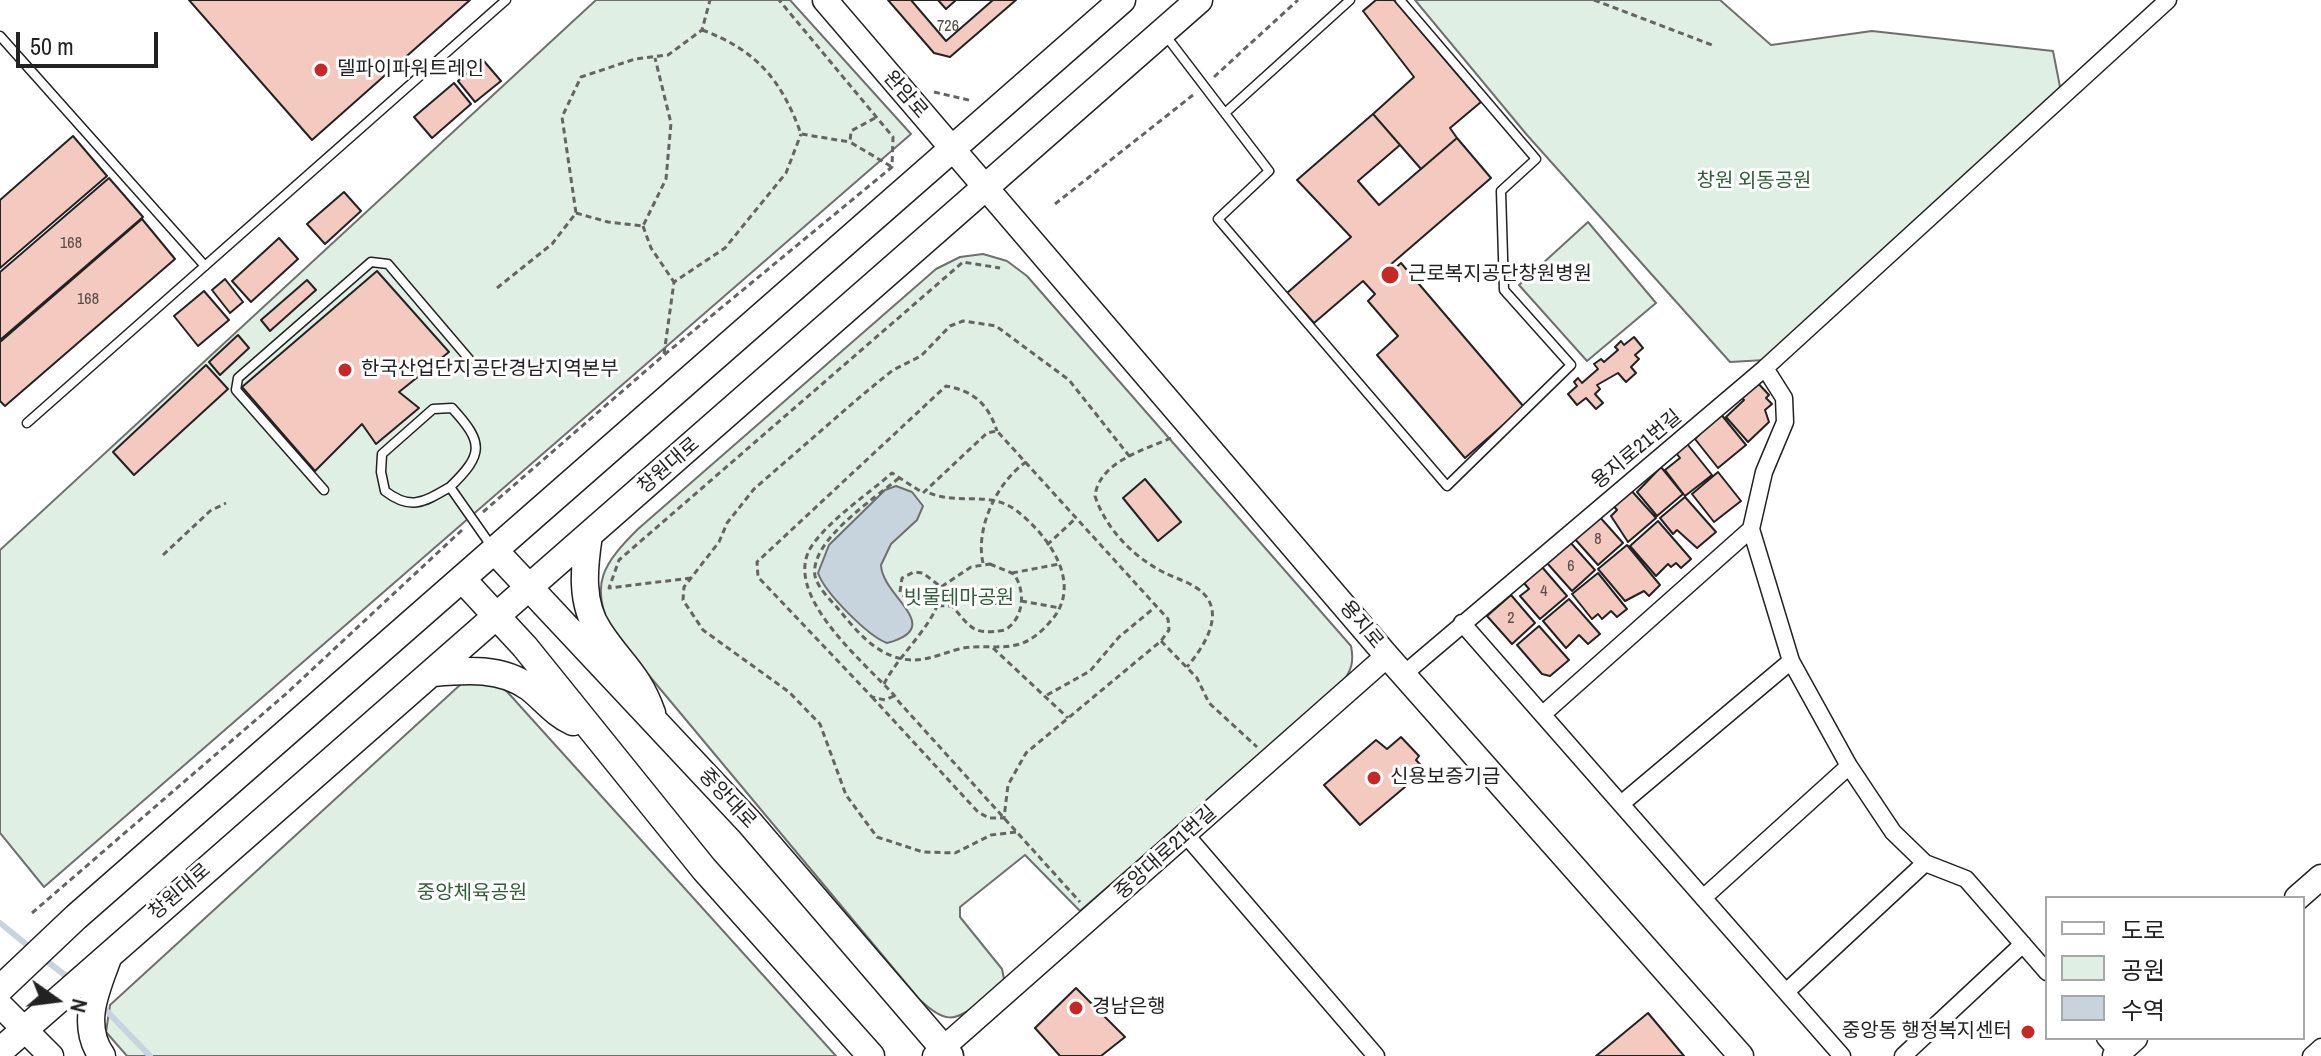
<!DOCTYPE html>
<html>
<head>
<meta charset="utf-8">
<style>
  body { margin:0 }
  #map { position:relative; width:2321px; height:1056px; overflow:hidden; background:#fff; font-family:"Archivo Narrow","Noto Sans KR",sans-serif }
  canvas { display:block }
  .legend { position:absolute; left:2045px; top:896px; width:260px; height:144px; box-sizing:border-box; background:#fff; border:2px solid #a7a7a7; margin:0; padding:10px 14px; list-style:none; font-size:24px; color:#222 }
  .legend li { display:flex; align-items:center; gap:16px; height:40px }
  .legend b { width:40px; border:2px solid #a7a7a7 }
  .north { position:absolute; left:16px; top:960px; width:80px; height:80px; -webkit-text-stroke:6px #fff; paint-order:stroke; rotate:104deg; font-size:22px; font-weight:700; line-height:32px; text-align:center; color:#222 }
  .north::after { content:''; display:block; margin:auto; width:28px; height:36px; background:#222; clip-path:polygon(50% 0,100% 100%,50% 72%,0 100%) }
  .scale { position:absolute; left:16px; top:32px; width:142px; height:36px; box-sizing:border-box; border:4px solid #222; border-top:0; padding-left:10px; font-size:24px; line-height:28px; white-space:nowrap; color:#222; -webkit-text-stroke:6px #fff; paint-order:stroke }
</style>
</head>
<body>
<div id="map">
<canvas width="2321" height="1056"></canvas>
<ul class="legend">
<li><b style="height:10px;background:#fff"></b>도로</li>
<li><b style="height:22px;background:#e0efe3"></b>공원</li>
<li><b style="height:22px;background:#c7d3dd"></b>수역</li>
</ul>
<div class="north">N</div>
<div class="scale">50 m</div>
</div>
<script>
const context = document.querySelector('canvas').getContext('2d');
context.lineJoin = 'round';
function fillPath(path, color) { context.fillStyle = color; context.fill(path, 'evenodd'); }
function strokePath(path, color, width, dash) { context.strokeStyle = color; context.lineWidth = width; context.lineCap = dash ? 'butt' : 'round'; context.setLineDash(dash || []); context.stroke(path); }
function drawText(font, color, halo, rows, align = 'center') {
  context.font = font + ' "Archivo Narrow","Noto Sans KR",sans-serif'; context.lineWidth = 6; context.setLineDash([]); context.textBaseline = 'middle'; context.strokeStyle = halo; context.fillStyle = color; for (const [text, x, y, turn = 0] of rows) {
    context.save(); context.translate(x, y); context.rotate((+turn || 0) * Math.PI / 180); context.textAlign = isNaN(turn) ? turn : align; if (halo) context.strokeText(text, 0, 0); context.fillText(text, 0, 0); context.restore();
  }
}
const green = new Path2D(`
  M596 0H790L911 134 44 887 0 833V550Z
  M1415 0H1720L1771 45 1872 31 2053 51 2061 92 1765 360 1730 362 1527 135Z
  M1588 222 1656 303 1587 361 1519 285Z
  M983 254 1007 261 1027 276 1351 646C1354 661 1352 670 1342 683L1080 911 1025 855 960 907V917L1002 969 1004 979C999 988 989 995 980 1002 954 1023 944 1023 919 999L611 630C589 583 604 563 638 529L936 269 960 257Z
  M472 674 502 686 836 1056H127L106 1032 110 1005Z`);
fillPath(green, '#e0efe3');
strokePath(green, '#6f6f6f', 2);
const water = new Path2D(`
  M896 486 912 492 923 506 917 520 891 544 881 565C882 597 947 627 887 643 868 636 825 593 818 573L829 545 885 490Z`);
fillPath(water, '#c7d3dd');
strokePath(water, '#6f6f6f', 2);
strokePath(new Path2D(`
  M0 923 32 949
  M44 959 70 979
  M100 1004 150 1056`), '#c7d3dd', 6);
const building = new Path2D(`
  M189 0H470L312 140Z
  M888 0H1016L950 57 934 53Z
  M911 0H938L946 9 956 0H993L946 41Z
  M1376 0H1394L1481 102 1450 128 1457 138 1421 169 1373 114 1414 77 1363 11Z
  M483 60 501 81 475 102 458 81Z
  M454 83 471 104 432 138 414 117Z
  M1373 114 1400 145 1358 181 1379 205 1457 138 1491 178 1382 272 1386 276 1401 263 1524 407 1465 458 1377 355 1398 336 1368 301 1375 294 1363 281 1314 323 1287 293 1351 237 1297 180Z
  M73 136 107 176 0 268V200Z
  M109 178 143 217 0 340V272Z
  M344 192 361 211 325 244 307 224Z
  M142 219 175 259 5 406 0 401V342Z
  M279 238 298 259 251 302 232 281Z
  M377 271 449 352 399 392 419 408 376 444 362 424 315 471 242 387Z
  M225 279 243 302 230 313 212 290Z
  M307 280 316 290 270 331 261 320Z
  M204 291 229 320 198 346 174 316Z
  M238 335 249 348 220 375 209 362Z
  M1634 337 1643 348 1635 355 1639 359 1631 367 1636 373 1626 382 1618 373 1597 385 1600 389 1595 394 1603 403 1596 409 1586 398 1577 405 1568 394 1577 386 1574 382 1578 378 1582 383 1598 369 1594 364 1601 359 1604 362 1618 350 1615 347 1621 341 1624 345Z
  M206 365 228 389 134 475 113 452Z
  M1756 381 1769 395 1766 398 1772 404 1765 410 1769 422 1748 442 1726 417 1744 400 1740 396Z
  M1720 413 1746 445 1718 468 1695 439Z
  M1684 440 1712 475 1685 496 1665 470 1680 458 1673 449Z
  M1661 467 1683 494 1657 516 1637 492Z
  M1718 472 1741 501 1714 522 1692 494Z
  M1145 479 1181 522 1158 541 1123 498Z
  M1629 488 1656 518 1628 542 1611 516 1617 510 1611 503Z
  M1685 497 1716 532 1697 548 1677 530 1673 534 1660 518Z
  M1598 515 1623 543 1598 565 1574 538Z
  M1658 521 1691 559 1681 568 1676 563 1671 567 1668 564 1656 576 1630 546Z
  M1570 542 1595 570 1572 591 1547 563Z
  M1627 545 1660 585 1649 596 1644 591 1625 601 1598 569Z
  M1542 567 1567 596 1540 619 1520 596 1529 589 1524 583Z
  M1598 573 1627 609 1617 617 1611 611 1602 619 1598 614 1592 619 1572 594Z
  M988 596a8 8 0 1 1 16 0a8 8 0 1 1-16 0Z
  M1511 595 1535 623 1512 644 1487 616Z
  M1569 599 1600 634 1588 644 1579 635 1566 648 1543 621Z
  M1539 626 1569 660 1550 676 1542 674 1517 645Z
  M1401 737 1419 756 1416 760 1425 770 1360 825 1324 785 1376 740 1387 749Z
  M1076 988 1125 1037 1101 1056H1060L1035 1028Z
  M1648 1013 1684 1056H1596Z`);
fillPath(building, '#f3c9c0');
strokePath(building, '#222', 2);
const service = new Path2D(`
  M0 36 205 266
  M1166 36 1269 171 1218 219 1447 486 1571 365 1504 290 1501 191 1536 159 1400 0
  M1225 113 1350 0
  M27 423 506 0
  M450 487C424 502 411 511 385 491L381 472 382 454 433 409 452 408C484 443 484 454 450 487L492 547
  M324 490 236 390 238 378 371 262 388 264 469 359`);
const minor = new Path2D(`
  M1765 368 2168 0
  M1462 623 1842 1056
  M1404 674 1765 368 1784 398 1785 422 1764 472 1751 529 1791 661 1849 766 1893 832 1925 863 1966 879 2047 972
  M1543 714 1751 529
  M1621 804 1791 661
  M1186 835 1376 1056
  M1703 898 1849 766
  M1786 992 1925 863
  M2105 1038 2118 1053
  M1903 1056 2023 944
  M2311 1056 2321 1047`);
const tertiary = new Path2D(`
  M934 1056 1387 656`);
const secondary = new Path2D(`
  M825 0 1387 656 1741 1056
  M2297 898 2321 877
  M0 1005 51 1056
  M2115 1056 2135 1038`);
const primary = new Path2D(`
  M589 535C584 567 580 603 599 631 621 665 637 672 652 713
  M495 551 749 822 950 1056
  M464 581 525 647 704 869 871 1056
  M433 673C466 670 502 667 530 688 545 700 555 714 573 722
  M0 989 76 917 1122 0
  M0 1051 1199 0
  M102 1056C80 1025 96 990 108 958`);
strokePath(service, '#222', 11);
strokePath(minor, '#222', 19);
strokePath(tertiary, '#222', 25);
strokePath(secondary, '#222', 27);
strokePath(primary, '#222', 29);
strokePath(new Path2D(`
  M1594 0 1712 45
  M702 30C757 50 782 81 801 134L850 142
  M1214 77 1298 0
  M934 92 973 101
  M875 118 851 131 850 142 892 167
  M1055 204 1193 95
  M576 213 608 222 643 226 666 179 671 123 655 58
  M643 226 651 248 674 282
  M497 288 552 244 576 213 562 117 581 77 635 59 668 55 702 30 710 0
  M664 354 674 282 725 248 786 173 801 134
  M1171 438C1144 450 1099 462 1095 496 1106 529 1133 557 1165 573 1177 579 1195 584 1204 594 1225 616 1202 649 1187 667
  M899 478C875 498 809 541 815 576 818 589 832 601 840 611 855 629 871 649 895 657 920 665 936 655 959 649 979 644 1000 650 1020 644 1032 640 1041 632 1049 623 1085 586 1050 537 1017 511 989 489 956 507 925 491
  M483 512 664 355 892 167 893 137 779 0
  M1047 545 1076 518
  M163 555 210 511 226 503
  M983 563C975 528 997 482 1026 462
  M990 564 1014 574C1026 592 1024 618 1005 630 972 636 971 627 952 606L912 605 900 592 902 578 914 572 923 573 941 587 971 567Z
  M1012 573 1059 564
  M691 578 609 588 619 560 963 262 1000 268
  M941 595 988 596
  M1021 601 1060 608
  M1161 641 1197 678 1209 703 1257 747
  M993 648 1068 718
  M884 684C899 653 942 619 941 587
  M1047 695 1090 671 1119 637 1154 608
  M894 696 885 700 872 697 758 577 757 562 946 386C974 391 988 404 997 431
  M872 697 978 812 989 818H1004L1008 785 1026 753 1161 641 1169 630 1168 619 997 431 987 433 923 493 892 473C867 495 833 517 813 544 778 592 864 662 894 695L899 702 1004 818 1080 902
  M1016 832 991 835 955 853 923 852 877 837 846 795 820 724 789 692 703 630 683 600 684 587 719 542 727 523 754 489 861 396 893 370 921 356 950 326 963 321 996 326 1069 380 1130 457
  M32 913 287 693 462 530`), '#646464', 3, [6, 4]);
strokePath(service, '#fff', 8);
strokePath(minor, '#fff', 16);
strokePath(tertiary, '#fff', 22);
strokePath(secondary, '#fff', 24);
strokePath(primary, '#fff', 26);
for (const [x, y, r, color] of [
  [321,70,8,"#c62828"],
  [1390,275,10,"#c62828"],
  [345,370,8,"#c62828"],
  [1374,778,8,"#c62828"],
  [1076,1008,8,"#c62828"],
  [2028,1032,8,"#c62828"]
]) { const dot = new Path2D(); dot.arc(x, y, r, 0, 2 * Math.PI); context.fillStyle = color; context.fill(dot); strokePath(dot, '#fff', 3); }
drawText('16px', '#564c4a', null, [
  ["726",948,27],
  ["168",71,244],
  ["168",88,300],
  ["8",1598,540],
  ["6",1571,567],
  ["4",1544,592],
  ["2",1511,619]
]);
drawText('20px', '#222', '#fff', [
  ["델파이파워트레인",337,70],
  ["근로복지공단창원병원",1408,275],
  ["한국산업단지공단경남지역본부",361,370],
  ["신용보증기금",1390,778],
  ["경남은행",1092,1008],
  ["중앙동 행정복지센터",2012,1032,"right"]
], 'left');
drawText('20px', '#222', '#fff', [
  ["완암로",905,95,49],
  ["용지로21번길",1637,450,-40],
  ["창원대로",669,466,-41],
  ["용지로",1361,625,50],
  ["중앙대로",727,799,47],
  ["중앙대로21번길",1166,853,-42],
  ["창원대로",180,892,-41]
]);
drawText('20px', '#2f5e38', '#fff', [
  ["창원 외동공원",1754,182],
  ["빗물테마공원",959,599],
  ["중앙체육공원",472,894]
]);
</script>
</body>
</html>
